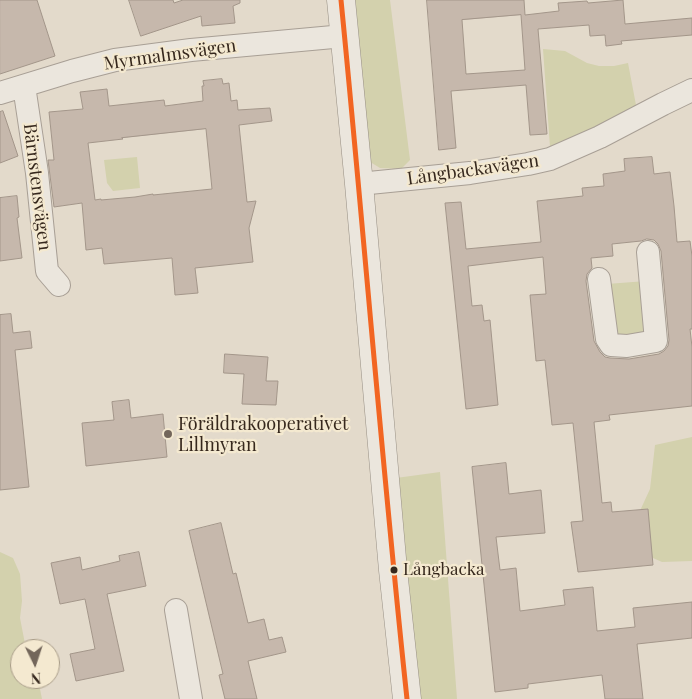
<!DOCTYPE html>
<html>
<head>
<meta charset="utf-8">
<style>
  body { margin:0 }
  #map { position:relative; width:692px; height:699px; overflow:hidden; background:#e3dacb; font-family:"Playfair Display",serif }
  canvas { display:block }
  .north { position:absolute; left:10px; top:639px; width:50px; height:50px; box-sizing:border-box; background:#f4e9d0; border:1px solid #a89c88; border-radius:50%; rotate:176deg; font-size:14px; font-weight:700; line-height:20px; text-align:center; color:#36281d }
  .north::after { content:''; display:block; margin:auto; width:18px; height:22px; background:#73665a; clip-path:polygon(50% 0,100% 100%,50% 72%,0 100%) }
</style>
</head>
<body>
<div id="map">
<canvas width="692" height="699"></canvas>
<div class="north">N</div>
</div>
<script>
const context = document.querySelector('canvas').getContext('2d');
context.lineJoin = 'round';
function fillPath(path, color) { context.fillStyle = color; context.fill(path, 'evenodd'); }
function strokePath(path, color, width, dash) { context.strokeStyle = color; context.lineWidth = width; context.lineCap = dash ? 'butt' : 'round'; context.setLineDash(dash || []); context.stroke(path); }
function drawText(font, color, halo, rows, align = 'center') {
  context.font = font + ' "Playfair Display",serif'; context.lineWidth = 4.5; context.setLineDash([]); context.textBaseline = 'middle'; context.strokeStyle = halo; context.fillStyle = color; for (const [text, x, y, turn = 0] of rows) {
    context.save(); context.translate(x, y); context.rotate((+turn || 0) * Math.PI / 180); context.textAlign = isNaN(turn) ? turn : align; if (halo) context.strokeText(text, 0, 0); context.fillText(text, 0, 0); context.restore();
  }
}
fillPath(new Path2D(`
  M354 0H390L410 160 401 169 380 168 367 160Z
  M543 49 565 51 587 63 599 66H614L628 63 636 105 625 119 564 145 550 147Z
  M137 157 140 188 113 191 107 183 104 160Z
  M646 281 651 333 611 336 607 284Z
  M692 437V561L662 562 644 554 638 515 650 489 655 445Z
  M440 472 457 699H418L396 478Z
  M0 552 13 558 20 574 22 601 20 618 26 649H20V679H38L42 699H0Z`), '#d3d1ad');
const building = new Path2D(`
  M0 0H37L55 56 0 74Z
  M129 0H173L174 3 183 0H240V3L233 6 235 23 202 26 201 16 141 36Z
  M427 0H524L525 15 559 11 558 3 587 1 588 3 623 0 625 24 692 18V35L621 41 622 44 606 46 605 35 590 36 589 25 538 29 547 134 530 135 526 85 451 91 456 148 439 150ZM521 15 525 70 466 74 462 20Z
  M222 79 223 84 229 83 231 101 237 100 238 110 270 108 272 121 239 125 247 202 256 201 249 228 253 262 195 268 198 293 175 295 172 258 104 264 102 248 86 250 82 203 54 207 48 160H54L49 112 83 109 80 92 107 89 109 106 164 100 165 106 203 101 202 86H204L203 81ZM206 129 212 189 153 195V194L135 197 101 200V199L95 200 88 143 123 139 122 138Z
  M3 111 18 156 0 163V112Z
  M652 157 654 174 670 172 674 206 677 242 690 241 692 256V329H690L692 347V406L609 415 610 420 594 422 602 503 611 502 612 512 648 509 653 565 578 572 571 522 583 521 573 423 552 425 545 360 536 361 530 295 546 294 543 257 468 266 472 306 482 305 484 321 490 320 498 405 466 409 445 203 461 202 466 249 541 242 537 201 583 196 582 188 604 186 603 174 625 171 624 159ZM647 239 654 240 658 244 661 251 669 340 668 346 664 351 659 354 629 359 610 358 605 357 600 352 594 341 586 281 587 274 592 268 591 258 613 256 612 244 641 241Z
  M17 196 19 217 17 218 22 258 0 261V198Z
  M11 314 13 333 30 331 32 348 15 350 29 487 0 490V315Z
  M225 354 268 357 266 381H278L276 405 242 404 244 374 224 373Z
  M129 400 131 418 163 414 167 457 86 466 82 423 114 420 112 402Z
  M506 463 509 494 541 490 545 533 496 537 500 570 516 568 520 611 565 605 563 590 593 587 597 631 635 627 633 608 692 602V638L637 644 643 699H605L602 675 528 684V688L495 692 472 467Z
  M221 523 233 574 236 573 248 623 264 619 269 640 282 637 286 652 248 661 257 699H225L219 675 223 674 189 531Z
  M139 552 146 586 107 594 124 671 76 681 70 654 95 649 85 599 60 604 51 563 80 557 82 570 120 561 119 556Z`);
fillPath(building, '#c6b8ac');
strokePath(building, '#a3968a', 1);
const street = new Path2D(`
  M24 86 37 173 47 271 59 285
  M0 93 72 71 115 60 191 50 344 36
  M359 184 470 173 528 164 550 159 600 137 663 104 692 90
  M599 279 607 339 611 345 627 346 656 341 648 252
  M176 610 191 699`);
const secondary = new Path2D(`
  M341 0 359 184 393 570 407 699`);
strokePath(street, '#a89f95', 24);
strokePath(secondary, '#978f84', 29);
strokePath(street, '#ebe6dd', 22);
strokePath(secondary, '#ebe6dd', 28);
strokePath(new Path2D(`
  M341 0C364 233 382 466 407 699`), '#f26522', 5);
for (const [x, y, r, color] of [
  [168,434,5,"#73665a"],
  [394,570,4.5,"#36281d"]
]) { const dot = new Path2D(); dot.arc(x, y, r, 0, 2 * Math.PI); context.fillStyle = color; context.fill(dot); strokePath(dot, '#f4e9d0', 2); }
drawText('17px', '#36281d', '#f4e9d0', [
  ["Långbacka",403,570]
], 'left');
drawText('18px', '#36281d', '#f4e9d0', [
  ["Myrmalmsvägen",170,55,-8],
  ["Långbackavägen",473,170,-8],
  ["Bärnstensvägen",37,187,83]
]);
drawText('18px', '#36281d', '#f4e9d0', [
  ["Föräldrakooperativet",178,424],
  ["Lillmyran",178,445]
], 'left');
</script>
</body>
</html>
